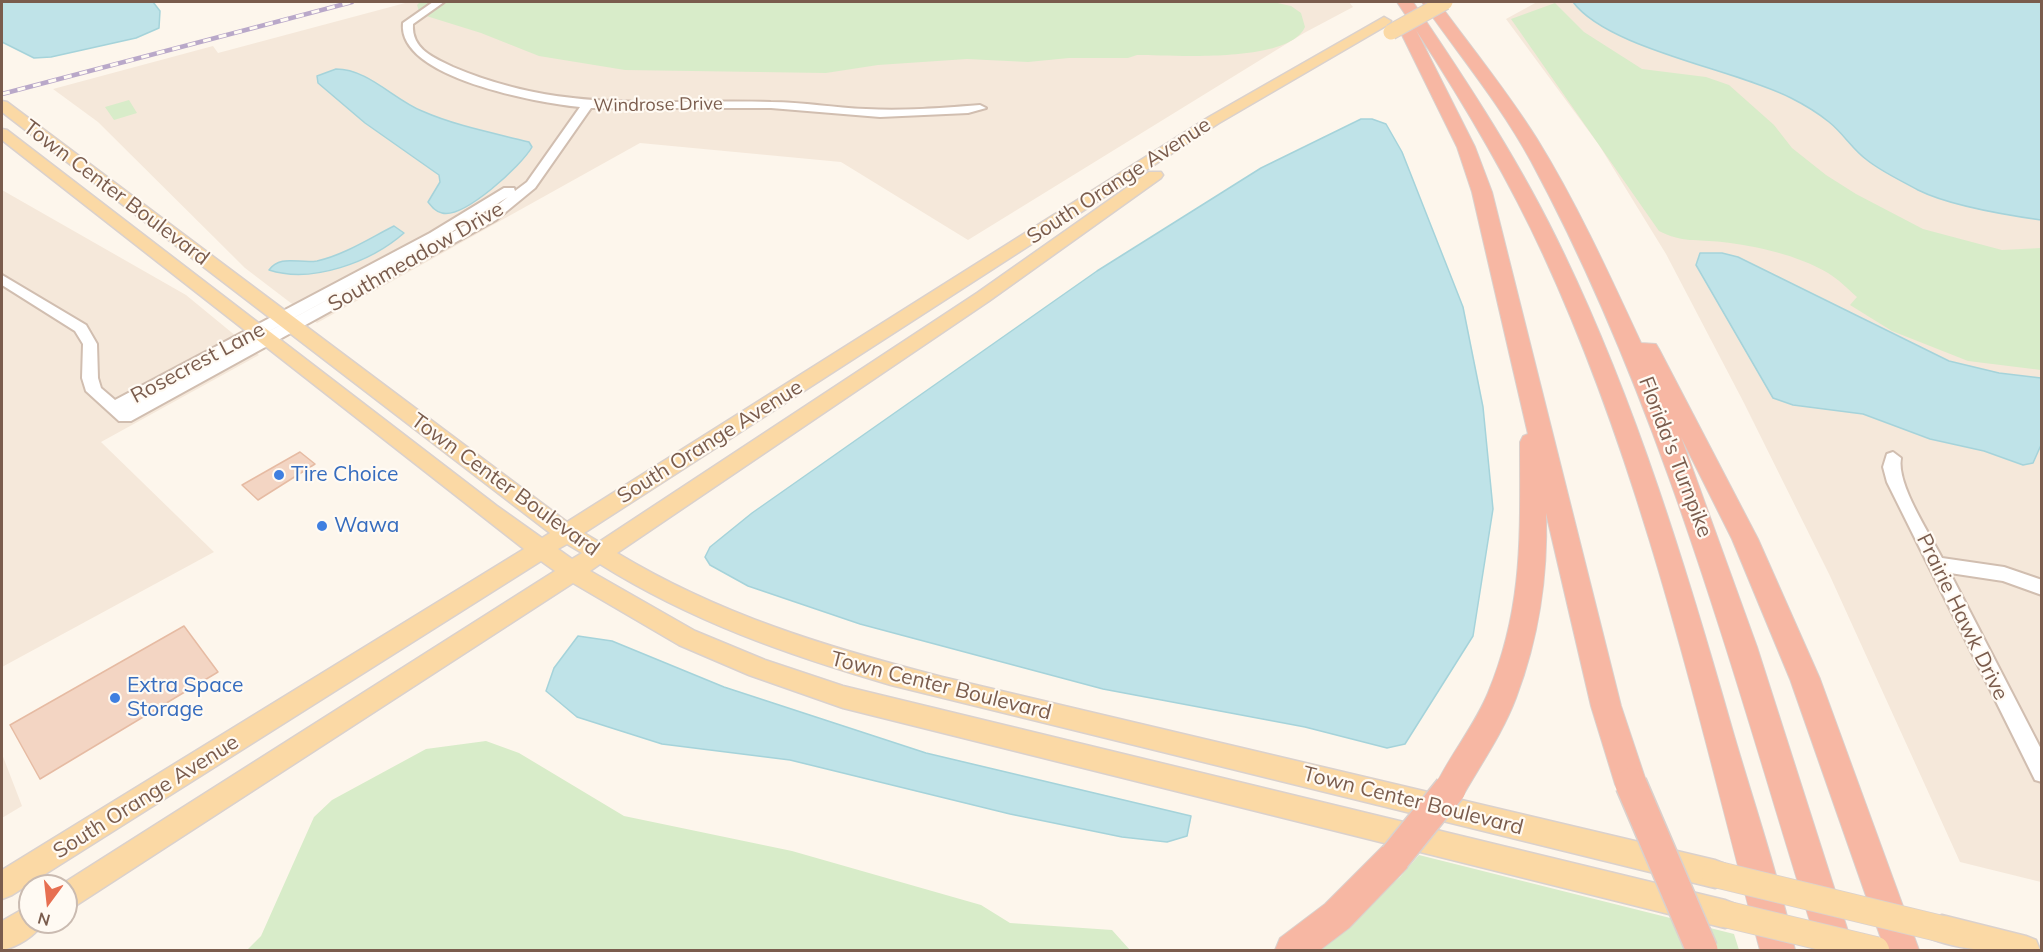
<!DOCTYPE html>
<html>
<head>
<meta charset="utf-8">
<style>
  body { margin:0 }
  #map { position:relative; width:2043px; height:952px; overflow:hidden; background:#fdf6ec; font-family:Mulish,sans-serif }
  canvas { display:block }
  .frame { position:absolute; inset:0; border:3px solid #7a5c4d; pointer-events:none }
  .north { position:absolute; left:18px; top:874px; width:60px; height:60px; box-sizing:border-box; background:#fffaf3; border:2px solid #cabbb1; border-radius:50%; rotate:195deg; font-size:16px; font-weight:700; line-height:24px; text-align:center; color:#7a5c4d }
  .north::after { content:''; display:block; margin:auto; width:21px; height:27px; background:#e76f51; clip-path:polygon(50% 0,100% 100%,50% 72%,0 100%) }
</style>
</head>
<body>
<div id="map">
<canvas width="2043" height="952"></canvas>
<div class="frame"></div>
<div class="north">N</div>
</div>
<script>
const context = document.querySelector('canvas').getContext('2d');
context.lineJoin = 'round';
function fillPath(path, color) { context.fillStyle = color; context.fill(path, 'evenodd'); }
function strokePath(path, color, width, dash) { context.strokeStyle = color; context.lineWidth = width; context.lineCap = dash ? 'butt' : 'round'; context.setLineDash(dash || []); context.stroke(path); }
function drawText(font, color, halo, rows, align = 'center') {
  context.font = font + ' Mulish,sans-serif'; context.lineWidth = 4.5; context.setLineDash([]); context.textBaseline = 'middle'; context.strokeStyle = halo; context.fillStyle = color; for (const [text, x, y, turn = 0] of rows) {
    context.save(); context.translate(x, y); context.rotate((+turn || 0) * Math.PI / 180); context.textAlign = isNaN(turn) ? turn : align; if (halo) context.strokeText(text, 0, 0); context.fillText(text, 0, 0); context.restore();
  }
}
fillPath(new Path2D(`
  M409 2H1349L1353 7 1304 33 968 240 841 162 640 143 317 323 245 268 98 122 53 89 213 46 218 53Z
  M1537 2H2041V882L1960 862 1830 576 1744 403 1666 254 1599 145 1506 19Z
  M2 190 186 295 259 355 101 442 214 552 2 667Z
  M2 754 22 806 2 818Z`), '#f5e8da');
fillPath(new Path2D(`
  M420 2H1273L1291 6 1301 13 1305 27C1288 64 1173 55 1137 55L1128 58H1069L1028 62 967 59 878 65 826 73 625 70 539 56 481 33 420 14 417 5Z
  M1555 3 1584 32 1642 69 1706 77 1729 85 1774 125 1792 148 1826 175 1856 194 1923 229 2002 250 2041 248V370L1968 361 1892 331 1850 305 1857 297C1848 289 1838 279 1828 273 1798 255 1756 246 1722 242 1697 239 1682 243 1659 231L1511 19Z
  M129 100 137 113 114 120 105 107Z
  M486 741 519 753 624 816 792 851 981 905 1010 923 1112 930 1130 950H247L261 936 314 817 332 800 426 749Z
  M1419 855 1734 934 1739 950H1315L1400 877Z`), '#d8ecc9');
const water = new Path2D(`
  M2 2H153L160 11 159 28 136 38 51 57 34 58 2 42Z
  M1573 2H2041V220C2006 215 1950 206 1918 190 1902 181 1882 172 1867 160 1853 150 1843 133 1829 122 1818 113 1803 104 1791 98 1734 69 1608 49 1573 2Z
  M336 69C368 69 393 99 422 111 456 126 494 133 529 142L532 147C522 165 464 219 442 213 436 212 432 207 428 202L440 182 439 175 365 123 318 83 317 76Z
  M1361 119H1372L1386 124 1402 152 1463 307 1483 407 1493 509 1473 636 1405 744 1387 748 1305 727 1103 689 860 624 748 586 710 565 705 557 710 547 752 513 1097 271 1261 168Z
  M394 226 404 233C371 262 312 284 269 270 280 254 300 264 317 261 344 255 370 238 394 226Z
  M1700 253H1722L1738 257 1949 361 1999 373 2041 378V445L2033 463 2023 465 1984 451 1930 439 1863 414 1793 405 1773 398 1696 265Z
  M578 636 612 641 724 687 926 753 1191 816 1187 836 1167 842 1122 837 1010 814 790 760 662 744 577 717 546 691 554 668Z`);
fillPath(water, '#bfe3e8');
strokePath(water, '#a5d3da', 1.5);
const building = new Path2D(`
  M300 452 315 464 258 500 242 485Z
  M184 626 218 672 40 779 10 725Z`);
fillPath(building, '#f3d5c3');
strokePath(building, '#e6bba3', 1.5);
const minor = new Path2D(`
  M433 2H444L413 24C411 49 434 58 453 67 564 114 655 99 771 102 803 102 835 108 866 109 904 111 942 108 980 105L986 108 968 113 880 117 771 108H591L535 188 496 220 131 421H119L86 391 82 378 83 344 75 331 2 285V275L86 325 97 344 98 378 101 388 115 400 430 233 504 188H514L515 191 527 182 580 107C539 103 397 78 403 23ZM508 197 486 214 125 409 440 239Z
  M1893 452 1901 458C1896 484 1930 534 1942 558L2004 567 2042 580V595L2003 581 1950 573 2042 751V782L2035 780 1887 482 1883 467 1887 454Z`);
const major = new Path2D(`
  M1384 17 1391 21 1389 24 1219 123 584 533 599 542 977 293 1149 172H1161L1163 175 1161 178 989 301 617 553C720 615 826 647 942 677L1715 860 1725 864 1729 874 1725 884 1715 888 891 685C788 655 691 621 600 564L590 571 695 631 765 660 843 686 1725 900 1735 904 1739 914 1735 924 1725 928 843 708 749 675 679 645 573 583 66 912V886H59L555 571 541 561 12 895 2 899V870L524 549 2 140V129L7 130 497 506 542 538 550 533 2 112V101L7 102 567 522 1209 117ZM567 544 582 553 572 559 558 549Z
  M30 905V922H43C38 935 15 948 2 950V921Z
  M1942 915 2026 936 2036 940 2040 950C2006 952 1965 952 1932 939L1928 929 1932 919Z`);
const highway = new Path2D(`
  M1397 2H1413C1468 83 1522 165 1564 254 1637 406 1687 570 1733 732 1754 804 1779 877 1795 950H1760C1698 716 1645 475 1543 254 1507 176 1463 102 1416 30L1475 147 1492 192 1621 706 1647 784 1642 794 1631 799 1620 794 1615 784 1591 706 1546 513C1548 578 1539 637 1516 698 1503 733 1479 767 1461 799L1450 804 1439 799 1434 789C1449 756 1474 727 1488 693 1524 606 1520 534 1520 442L1523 436 1528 434 1472 192 1457 147 1398 27 1400 24 1411 23Z
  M1422 2H1438C1471 47 1507 91 1537 139 1577 204 1609 274 1641 343L1656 344 1659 349 1758 539 1820 679 1919 950H1885L1790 679 1732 539 1681 437 1757 647 1854 950H1819C1735 682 1665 410 1531 161 1500 104 1459 55 1422 2Z
  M1395 841 1407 846 1412 857 1407 868 1349 928 1320 950H1275L1280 938 1325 904 1383 846Z`);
strokePath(minor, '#d1beb0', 4);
strokePath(major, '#dad1cd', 3);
strokePath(highway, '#dad1cd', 2);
fillPath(minor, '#fff');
fillPath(major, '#fbd9a5');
fillPath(highway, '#f7b7a3');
const rail = new Path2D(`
  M2 94 352 2`);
strokePath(rail, '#b9a8c9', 4.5);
strokePath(rail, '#fffaf3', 3, [8]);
const majorBridgeFar1 = new Path2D(`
  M1391 32 1445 2`);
const majorBridge = new Path2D(`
  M1715 874 1942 929
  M1725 914 1876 950`);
const highwayBridge = new Path2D(`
  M1631 784 1702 950
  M1395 857 1450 789`);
strokePath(majorBridgeFar1, '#dad1cd', 17, []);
strokePath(majorBridge, '#dad1cd', 28, []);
strokePath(highwayBridge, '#dad1cd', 34, []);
strokePath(majorBridgeFar1, '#fbd9a5', 15);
strokePath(majorBridge, '#fbd9a5', 26);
strokePath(highwayBridge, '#f7b7a3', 31);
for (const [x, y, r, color] of [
  [279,475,6,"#3f7fe0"],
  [322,526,6,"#3f7fe0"],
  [115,698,6,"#3f7fe0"]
]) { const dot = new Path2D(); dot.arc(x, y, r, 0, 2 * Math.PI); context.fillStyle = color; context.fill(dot); strokePath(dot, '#fffaf3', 2); }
drawText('18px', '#7a5c4d', '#fffaf3', [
  ["Windrose Drive",658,105,-1]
]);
drawText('21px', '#7a5c4d', '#fffaf3', [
  ["South Orange Avenue",1119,181,-33],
  ["Town Center Boulevard",116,193,37],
  ["Southmeadow Drive",416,257,-30],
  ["Rosecrest Lane",198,363,-28],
  ["South Orange Avenue",710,442,-32],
  ["Florida's Turnpike",1675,457,69],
  ["Town Center Boulevard",505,485,36],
  ["Prairie Hawk Drive",1962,617,64],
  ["Town Center Boulevard",941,686,14],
  ["South Orange Avenue",146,797,-32],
  ["Town Center Boulevard",1413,801,14]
]);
drawText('21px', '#366cbe', '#fffaf3', [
  ["Tire Choice",291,475],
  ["Wawa",334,526],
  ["Extra Space",127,686],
  ["Storage",127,710]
], 'left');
</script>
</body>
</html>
